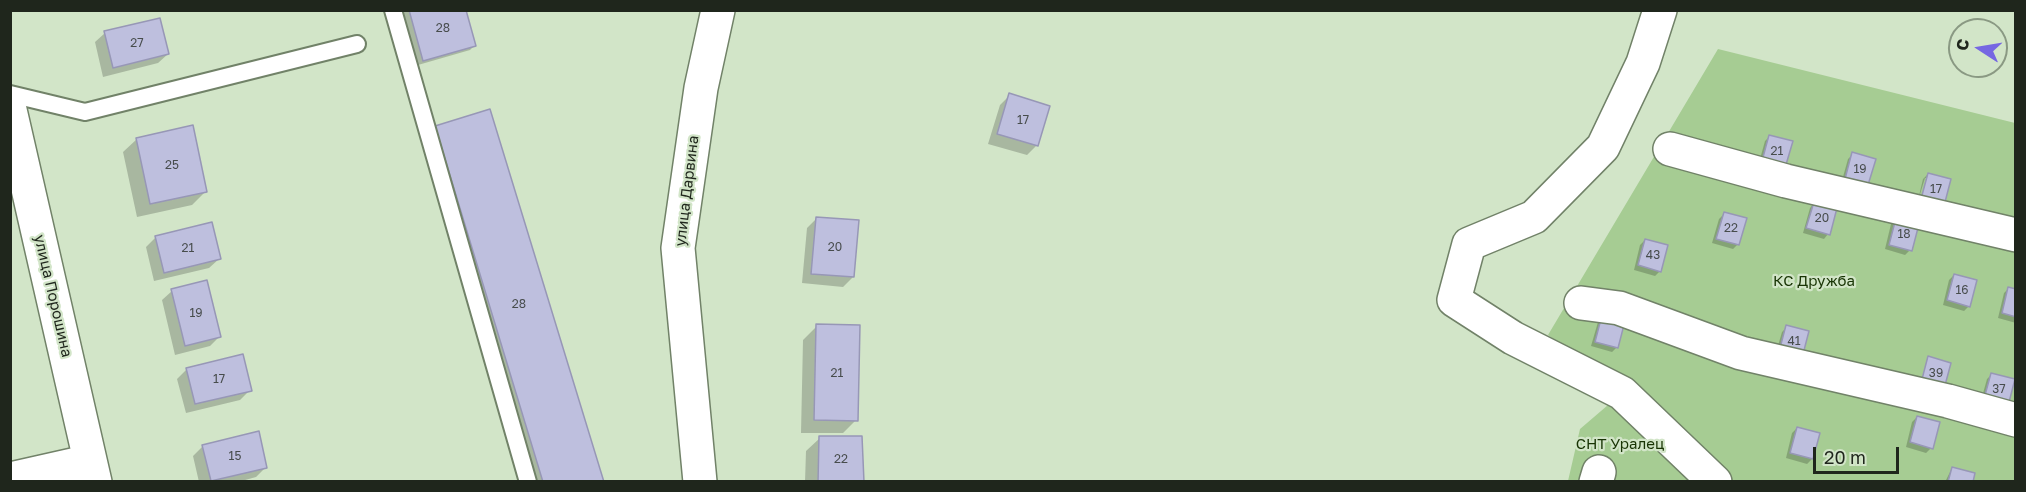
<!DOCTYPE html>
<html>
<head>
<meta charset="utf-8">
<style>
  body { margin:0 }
  #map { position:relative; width:2026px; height:492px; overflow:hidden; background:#d2e5c8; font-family:"Golos Text",sans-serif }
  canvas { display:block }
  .frame { position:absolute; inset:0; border:12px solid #1f261c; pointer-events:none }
  .north { position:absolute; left:1948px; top:18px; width:60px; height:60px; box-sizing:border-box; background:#d2e5c8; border:2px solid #8a9983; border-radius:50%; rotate:282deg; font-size:16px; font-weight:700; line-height:24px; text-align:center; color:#1f261c }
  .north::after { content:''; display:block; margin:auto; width:21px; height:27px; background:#7667e2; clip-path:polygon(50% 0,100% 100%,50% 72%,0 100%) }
  .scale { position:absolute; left:1813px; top:447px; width:86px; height:27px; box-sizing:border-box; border:3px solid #1f261c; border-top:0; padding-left:8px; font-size:18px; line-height:21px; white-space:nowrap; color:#1f261c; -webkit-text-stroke:4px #d2e5c8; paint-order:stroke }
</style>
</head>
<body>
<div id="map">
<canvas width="2026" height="492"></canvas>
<div class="frame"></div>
<div class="north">С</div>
<div class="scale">20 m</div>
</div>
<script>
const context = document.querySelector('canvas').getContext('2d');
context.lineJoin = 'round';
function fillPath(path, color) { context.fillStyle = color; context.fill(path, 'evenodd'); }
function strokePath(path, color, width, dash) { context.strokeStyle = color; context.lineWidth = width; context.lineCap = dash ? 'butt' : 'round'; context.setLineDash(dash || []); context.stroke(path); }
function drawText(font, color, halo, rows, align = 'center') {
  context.font = font + ' "Golos Text",sans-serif'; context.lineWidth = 4.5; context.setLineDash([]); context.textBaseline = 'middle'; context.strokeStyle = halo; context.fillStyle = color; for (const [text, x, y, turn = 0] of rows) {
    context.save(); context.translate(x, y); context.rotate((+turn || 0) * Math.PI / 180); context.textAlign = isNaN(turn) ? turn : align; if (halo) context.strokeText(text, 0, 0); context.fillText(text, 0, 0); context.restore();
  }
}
fillPath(new Path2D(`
  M1718 49 2015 123V481H1568L1580 429 1622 393 1548 335Z`), '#a6cc93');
fillPath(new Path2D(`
  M403 10H465L474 46 470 50 418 65Z
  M105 33 168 54 158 63 103 77 95 42Z
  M1010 95 1048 107 1036 146 1027 155 988 144 1000 105Z
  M435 127 602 482H537L430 132Z
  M1770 136 1791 142 1758 166 1765 141Z
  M137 139 206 191 192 205 137 217 123 152Z
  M1853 154 1874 160 1841 184 1848 159Z
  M1928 174V178H1925L1917 204 1923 179Z
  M1814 203 1828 234 1824 239 1803 233 1810 208Z
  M1724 214 1738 244 1733 249 1712 243 1719 219Z
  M817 218 853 277 843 287 802 283 807 228Z
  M1896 220 1910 250 1905 255 1885 249 1891 224Z
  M156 237 219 259 209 268 154 281 146 247Z
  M1645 240 1660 271 1655 276 1634 270 1640 245Z
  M1954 275 1969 306 1964 311 1943 305 1949 280Z
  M2009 288 2016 290V323L1998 318 2004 293Z
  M172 291 219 337 210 346 175 355 162 300Z
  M1602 317 1617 347 1612 352 1591 346 1598 322Z
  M817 326 856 420 843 433H801L803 340Z
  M1787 327 1807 332 1775 356 1782 332Z
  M187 369 250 390 240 400 186 413 177 379Z
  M1992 374 2013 380 1980 404 1987 379Z
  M1917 417 1931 448 1926 453 1906 447 1912 422Z
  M1797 428 1818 434 1812 459 1807 464 1786 458 1792 433Z
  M820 438 863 482H805L806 451Z
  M203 446 266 467 256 477 238 482H199L193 456Z
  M1952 468 1972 482H1945Z`), '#0003');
const building = new Path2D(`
  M409 10H466L476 46 423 61Z
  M160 18 169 54 113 68 104 31Z
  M1009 93 1050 106 1038 146 997 134Z
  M490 109 604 482H543L435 126Z
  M193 125 207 192 150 204 136 138Z
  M1769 135 1793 141 1785 168 1762 161Z
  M1852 152 1876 159 1868 185 1845 179Z
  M1928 173 1951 179 1944 206 1921 199Z
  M1814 202 1837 208 1830 235 1806 228Z
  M1724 212 1747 218 1739 245 1716 239Z
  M816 217 859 220 854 277 811 274Z
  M1896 218 1919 224 1912 251 1889 245Z
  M212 222 221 259 164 273 155 236Z
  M1645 239 1668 245 1661 272 1638 265Z
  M1954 274 1977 280 1970 307 1947 300Z
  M207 280 221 337 185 346 171 289Z
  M2008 287 2016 289V317L2002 313Z
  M1602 315 1625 321 1618 348 1595 342Z
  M816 324 860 325 858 421 814 420Z
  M1786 325 1809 331 1802 358 1779 352Z
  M243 354 252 391 195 404 186 368Z
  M1928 356 1951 363 1944 389 1921 383Z
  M1991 373 2015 379 2008 406 1984 399Z
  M1917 416 1940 422 1933 449 1910 442Z
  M1797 427 1820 433 1813 459 1790 453Z
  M259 431 267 468 211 481 202 445Z
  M819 436H862L864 482H818Z
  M1952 467 1975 473 1973 482H1948Z`);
fillPath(building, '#bebfde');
strokePath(building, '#9797b6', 1.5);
const service = new Path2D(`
  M393 10 528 482
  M10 94 85 112 357 44`);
const minor = new Path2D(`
  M1660 10 1643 63 1603 147 1534 217 1469 244 1454 300 1513 338 1622 393 1715 482
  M10 110 95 482
  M1670 149 1786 181 2016 235
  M1581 303 1619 308 1741 353 1948 401 2016 420
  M10 479 90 461
  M700 482 678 248 701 88 718 10
  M1596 482 1599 472`);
strokePath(service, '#718268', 20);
strokePath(minor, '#718268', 36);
strokePath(service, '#fff', 16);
strokePath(minor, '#fff', 33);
drawText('12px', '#474c4c', null, [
  ["28",443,28],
  ["27",137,43],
  ["17",1023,120],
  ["21",1777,151],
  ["25",172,165],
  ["19",1860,169],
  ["17",1936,189],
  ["20",1822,218],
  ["22",1731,228],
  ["18",1904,234],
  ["20",835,247],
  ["21",188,248],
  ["43",1653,255],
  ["16",1962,290],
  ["28",519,304],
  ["19",196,313],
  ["41",1794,341],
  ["21",837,373],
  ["39",1936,373],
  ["17",219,379],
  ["37",1999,389],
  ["15",235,456],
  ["22",841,459]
]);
drawText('15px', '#1f261c', '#d2e5c8', [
  ["улица Дарвина",687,191,-83],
  ["улица Порошина",53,296,77]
]);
drawText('15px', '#183404', '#d2e5c8', [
  ["КС Дружба",1814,281],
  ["СНТ Уралец",1620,444]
]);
</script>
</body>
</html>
